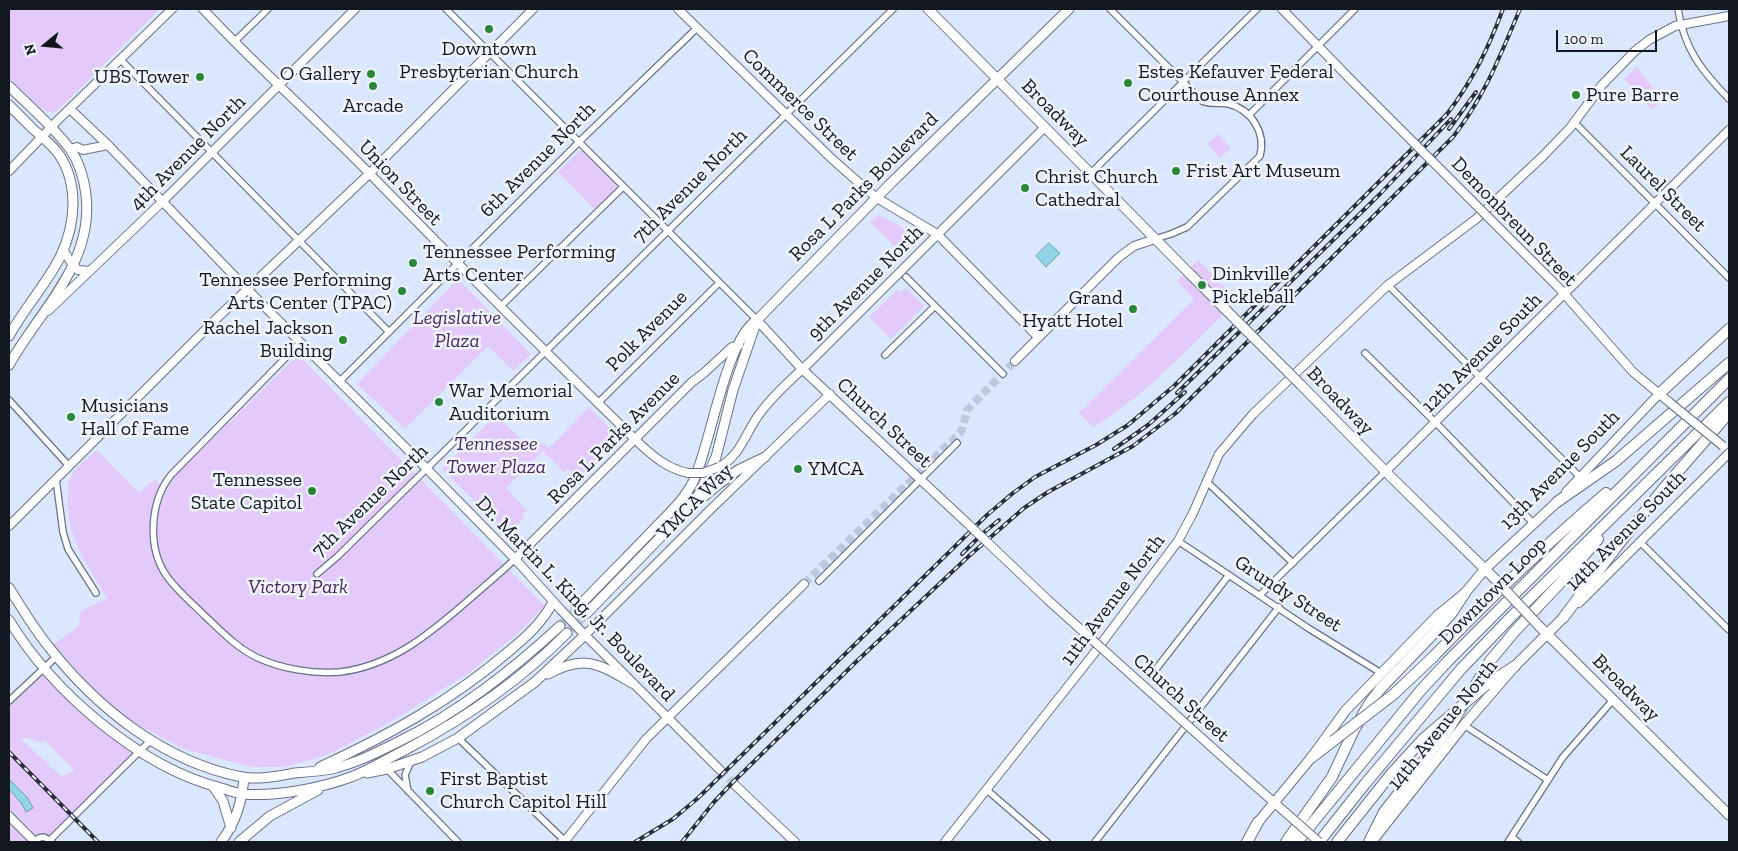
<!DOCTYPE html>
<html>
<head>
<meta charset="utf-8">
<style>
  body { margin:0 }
  #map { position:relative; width:1738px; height:851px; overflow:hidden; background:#dae7fe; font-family:"Zilla Slab",serif }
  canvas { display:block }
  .frame { position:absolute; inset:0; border:10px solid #131820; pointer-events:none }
  .north { position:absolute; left:20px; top:20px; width:50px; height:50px; -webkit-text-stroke:4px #eff4fd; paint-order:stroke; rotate:253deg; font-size:14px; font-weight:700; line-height:20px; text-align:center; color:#131820 }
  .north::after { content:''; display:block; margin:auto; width:18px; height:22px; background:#131820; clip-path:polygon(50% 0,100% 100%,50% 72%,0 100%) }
  .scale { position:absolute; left:1556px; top:30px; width:101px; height:22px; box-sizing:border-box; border:2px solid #131820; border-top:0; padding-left:6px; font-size:15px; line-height:18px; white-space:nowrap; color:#131820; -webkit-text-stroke:4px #eff4fd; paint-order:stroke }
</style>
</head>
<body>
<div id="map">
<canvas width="1738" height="851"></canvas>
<div class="frame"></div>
<div class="north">N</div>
<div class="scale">100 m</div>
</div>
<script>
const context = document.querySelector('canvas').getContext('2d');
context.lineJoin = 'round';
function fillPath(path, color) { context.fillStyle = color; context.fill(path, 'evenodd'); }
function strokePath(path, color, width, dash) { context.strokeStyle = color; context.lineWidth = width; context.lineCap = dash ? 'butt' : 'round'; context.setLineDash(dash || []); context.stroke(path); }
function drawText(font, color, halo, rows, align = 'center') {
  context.font = font + ' "Zilla Slab",serif'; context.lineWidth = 5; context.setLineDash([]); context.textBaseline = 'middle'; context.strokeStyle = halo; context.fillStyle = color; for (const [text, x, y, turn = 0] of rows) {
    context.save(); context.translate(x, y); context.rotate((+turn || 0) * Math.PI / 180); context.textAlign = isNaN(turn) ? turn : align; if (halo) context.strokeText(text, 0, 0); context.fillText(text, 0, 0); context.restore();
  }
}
fillPath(new Path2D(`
  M9 9H160L60 108C52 114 46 113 39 107L9 78Z
  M1637 66 1662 101 1652 110 1624 79Z
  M1218 134 1231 148 1220 158 1207 144Z
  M584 147 623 187 597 212 558 172Z
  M878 215C896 224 911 226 908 250L902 254 870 222Z
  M1198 260 1237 300C1191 346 1149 393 1093 427L1079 413 1194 299 1177 281Z
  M458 279 531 354 513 371 488 346 405 429 357 384Z
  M906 288 924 306 891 339 869 317 895 292 898 290 901 293Z
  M298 355 545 606 517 634 470 672 394 720 329 754 285 767H251L184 749 132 722 93 689 54 644 78 627 81 611 107 598C88 567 65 535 68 496 68 492 67 485 69 481 73 468 87 459 97 450L139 493 155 479 166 492 176 475Z
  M589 407 618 437 577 478 568 469 564 472 543 451 506 488 527 510 522 516 524 518 508 534 442 469 496 415 533 451 542 442 549 448Z
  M43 667 53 680 141 751 50 840 52 842H9V701ZM24 737 39 742 45 741 75 771 61 776 21 739Z`), '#e3cafa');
const water = new Path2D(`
  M1049 243 1060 253 1046 267 1036 256Z
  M9 779 27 797 33 808 26 812 22 804 9 789Z`);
fillPath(water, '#90d4e5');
strokePath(water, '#6a9caa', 1);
strokePath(new Path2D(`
  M804 584 960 433 963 427 967 410 1015 361
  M720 770 735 785`), '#bcc8dd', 8, [8, 4]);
strokePath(new Path2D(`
  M560 626 579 606
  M567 633 587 613`), '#bcc8dd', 9, [9, 4.5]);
const street = new Path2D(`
  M446 9 757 320
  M1110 9 1202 101C1211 105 1221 102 1229 104 1252 110 1266 133 1260 156L1187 227 1171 234 1155 239
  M1678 9C1684 49 1702 71 1729 99
  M234 42 268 9
  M120 59 389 332
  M1249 115 1355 9
  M1574 122 1729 278
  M1091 173 1257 9
  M906 277 1003 374
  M1388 285 1580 477
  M500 307 623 187
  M301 342 171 475C150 501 147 547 166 575 176 590 192 603 205 616 222 632 237 648 258 658 282 669 313 674 340 672 390 666 427 636 464 604 481 589 498 575 515 559
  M1365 353 1440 427 1534 524
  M885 355 935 306
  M340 381 584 137 697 28
  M9 400 69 466
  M598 403 719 283
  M56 479 63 532 68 549 96 593
  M1206 481 1293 563
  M1178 541 1308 628 1381 673
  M1640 542 1729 630
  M317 574 338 556 893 9
  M819 581 957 443
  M1260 595 1385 472
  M1153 673 1229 575
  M9 701 57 656
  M1464 725 1548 780
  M458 738 566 842
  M387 769 458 842
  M987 790 1047 842
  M408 791 405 775 411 761
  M1512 837 1518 842
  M50 840 151 740
  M33 842 39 838 44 837 52 842
  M1095 842 1279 607
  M1508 842 1563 757 1613 700`);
const secondary = new Path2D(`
  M203 9C256 66 315 118 370 174 459 265 549 356 641 445 655 458 669 469 688 473
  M678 9 831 158 866 189 877 198 937 234 943 240 1038 337
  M1282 9 1353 82
  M70 109 108 145 242 284 427 469 515 559 561 610
  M70 149 77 147 83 150 108 145
  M9 171 58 120 172 9
  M64 251 70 261 78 270 90 271
  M1527 256 1559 288 1633 372 1669 402
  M48 311 162 202 355 9
  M757 320 802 369 967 523
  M1015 361 1119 257 1134 246 1155 239
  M719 467C742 455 746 430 761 412 775 393 793 378 810 362L1045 127
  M1385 472 1729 130
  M1566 492 1659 394
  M9 526 215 320 369 174 533 9
  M515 559 692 382 704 373 732 347 739 345
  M1579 603 1729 453
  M582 632 720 770
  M585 635 709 511 830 394
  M1235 768 1286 813
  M735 785 795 842
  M9 816 34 841
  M562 842 565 841 646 739 804 584
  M945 842 1092 656 1178 541 1193 513 1219 454 1253 414 1388 285 1476 219 1542 157 1570 128 1602 85 1635 51 1649 40 1675 26 1729 16`);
const primary = new Path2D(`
  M928 9 1190 274
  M9 86C29 106 53 126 70 149 80 163 84 179 86 195 94 264 39 311 9 365
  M9 105C17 113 25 121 33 129 43 138 53 145 60 156 69 170 73 187 73 204 72 262 35 289 9 336
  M1301 385 1390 476 1494 578
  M696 503 719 484 738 470 765 457
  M9 588C22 608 34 629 49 647 97 708 164 762 242 777 259 780 278 776 295 773 308 772 323 771 336 768 358 762 378 752 398 742 459 712 511 671 560 626
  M579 606C602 582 626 558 649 534 664 518 683 502 693 482 711 445 725 340 757 320L891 183 1069 9
  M587 613 681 516 699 494 716 457 733 390 757 320
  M9 620C52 691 139 767 221 788 228 790 235 793 243 794 275 797 321 788 351 777 369 770 387 759 405 750 464 719 520 681 567 633
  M1539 626 1729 815
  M548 674C585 654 599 664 632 683
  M320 767C387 736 451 701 508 652 526 637 542 623 553 602
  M367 773 387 769 422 757 458 738 535 682 585 635
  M213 786 223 801 231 828
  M1255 826 1311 758 1346 710 1438 615 1465 593 1485 569 1557 502
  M1373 840 1464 725 1515 666 1563 618
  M221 842C236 822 242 802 244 777
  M239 842 270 816 318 790`);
const highway = new Path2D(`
  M1659 394 1729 329
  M1557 502 1616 461 1729 363
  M1563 618 1615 549 1663 489 1729 413
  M1433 657C1488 600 1545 545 1606 493
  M1486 685 1515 666
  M1311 758 1333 741
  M1247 842 1258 822
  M1286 842 1332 777 1354 730 1369 704 1381 688 1432 635 1451 614 1465 593
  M1297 842 1421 690 1447 662 1729 379
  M1319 842 1365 784 1461 669 1510 618 1729 402
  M1337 842 1391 774 1423 739
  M1369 842 1384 812 1448 730 1490 661 1515 631 1564 579 1598 539`);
strokePath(street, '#677286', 8);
strokePath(secondary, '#677286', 10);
strokePath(primary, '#677286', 11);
strokePath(highway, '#677286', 12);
strokePath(street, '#fff', 5.5);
strokePath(secondary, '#fff', 8);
strokePath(primary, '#fff', 9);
strokePath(highway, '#fff', 10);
const rail = new Path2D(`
  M1449 129 1476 92
  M1177 393 1380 194 1451 119
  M1114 449 1148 425 1185 392
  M962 554 982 534 999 520
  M9 752 98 842
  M635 842 673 819 698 798 987 515 1013 493 1035 477 1096 445 1128 425 1174 386 1447 114C1473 80 1488 49 1503 9
  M682 842 714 802 733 782 858 660 969 556 1024 508 1048 492 1133 446 1176 413 1453 137C1485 96 1500 56 1520 9`);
strokePath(rail, '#292f39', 4);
strokePath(rail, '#eff4fd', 2, [5.5]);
const secondaryBridge = new Path2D(`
  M1353 82 1527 256
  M1669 402 1723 446
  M688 473H703L719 467
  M967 523 1048 600 1235 768
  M561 610 581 631
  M1286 813 1319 842`);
const primaryBridge = new Path2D(`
  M1190 274 1301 385
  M1494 578 1539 626`);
const highwayBridge = new Path2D(`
  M1423 739 1486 685
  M1333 741 1394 694 1433 657`);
strokePath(secondaryBridge, '#677286', 10, []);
strokePath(primaryBridge, '#677286', 11, []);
strokePath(highwayBridge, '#677286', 12, []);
strokePath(secondaryBridge, '#fff', 8);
strokePath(primaryBridge, '#fff', 9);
strokePath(highwayBridge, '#fff', 10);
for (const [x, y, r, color] of [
  [489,29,5,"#2a8739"],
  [371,74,5,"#2a8739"],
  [200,77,5,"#2a8739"],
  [1128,83,5,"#2a8739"],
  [373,86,5,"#2a8739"],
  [1576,95,5,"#2a8739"],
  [1176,171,5,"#2a8739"],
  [1025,188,5,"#2a8739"],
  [413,263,5,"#2a8739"],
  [1202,285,5,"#2a8739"],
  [402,291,5,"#2a8739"],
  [1133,309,5,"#2a8739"],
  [343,340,5,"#2a8739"],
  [439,402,5,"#2a8739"],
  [71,417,5,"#2a8739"],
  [798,469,5,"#2a8739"],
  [312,491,5,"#2a8739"],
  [430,791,5,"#2a8739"]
]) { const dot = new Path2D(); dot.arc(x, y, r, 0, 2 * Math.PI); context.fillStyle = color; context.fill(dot); strokePath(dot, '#eff4fd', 2); }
drawText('20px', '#131820', '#eff4fd', [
  ["Downtown",489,49,"center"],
  ["Presbyterian Church",489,72,"center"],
  ["Estes Kefauver Federal",1138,72],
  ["Courthouse Annex",1138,95],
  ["O Gallery",361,74,"right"],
  ["UBS Tower",190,77,"right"],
  ["Pure Barre",1586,95],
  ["Arcade",373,106,"center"],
  ["Frist Art Museum",1186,171],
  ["Christ Church",1035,177],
  ["Cathedral",1035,200],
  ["Tennessee Performing",423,252],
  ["Arts Center",423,275],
  ["Dinkville",1212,274],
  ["Pickleball",1212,297],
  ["Tennessee Performing",392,280,"right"],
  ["Arts Center (TPAC)",392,303,"right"],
  ["Grand",1123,298,"right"],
  ["Hyatt Hotel",1123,321,"right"],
  ["Rachel Jackson",333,328,"right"],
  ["Building",333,351,"right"],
  ["War Memorial",449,391],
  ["Auditorium",449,414],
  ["Musicians",81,406],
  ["Hall of Fame",81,429],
  ["YMCA",808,469],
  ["Tennessee",302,480,"right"],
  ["State Capitol",302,503,"right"],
  ["First Baptist",440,779],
  ["Church Capitol Hill",440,802]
], 'left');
drawText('20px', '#131820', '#eff4fd', [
  ["Commerce Street",800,105,44],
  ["Broadway",1055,113,45],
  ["4th Avenue North",188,153,-45],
  ["6th Avenue North",538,160,-45],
  ["Union Street",400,183,46],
  ["7th Avenue North",690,186,-45],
  ["Rosa L Parks Boulevard",864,187,-45],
  ["Laurel Street",1663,189,45],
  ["Demonbreun Street",1514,222,46],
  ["9th Avenue North",866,283,-45],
  ["Polk Avenue",647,331,-45],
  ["12th Avenue South",1482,353,-45],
  ["Broadway",1340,401,46],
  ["Church Street",884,423,43],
  ["Rosa L Parks Avenue",614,438,-45],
  ["13th Avenue South",1560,470,-45],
  ["7th Avenue North",370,501,-44],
  ["YMCA Way",695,502,-45],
  ["14th Avenue South",1626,531,-45],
  ["Downtown Loop",1493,591,-45],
  ["Grundy Street",1288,594,33],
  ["Dr. Martin L. King, Jr. Boulevard",575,599,46],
  ["11th Avenue North",1113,600,-53],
  ["Broadway",1626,688,45],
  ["Church Street",1181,698,42],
  ["14th Avenue North",1443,725,-51]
]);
drawText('italic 20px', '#482761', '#eff4fd', [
  ["Legislative",457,318],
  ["Plaza",457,341],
  ["Tennessee",496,444],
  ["Tower Plaza",496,467],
  ["Victory Park",298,587]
]);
</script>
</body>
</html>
